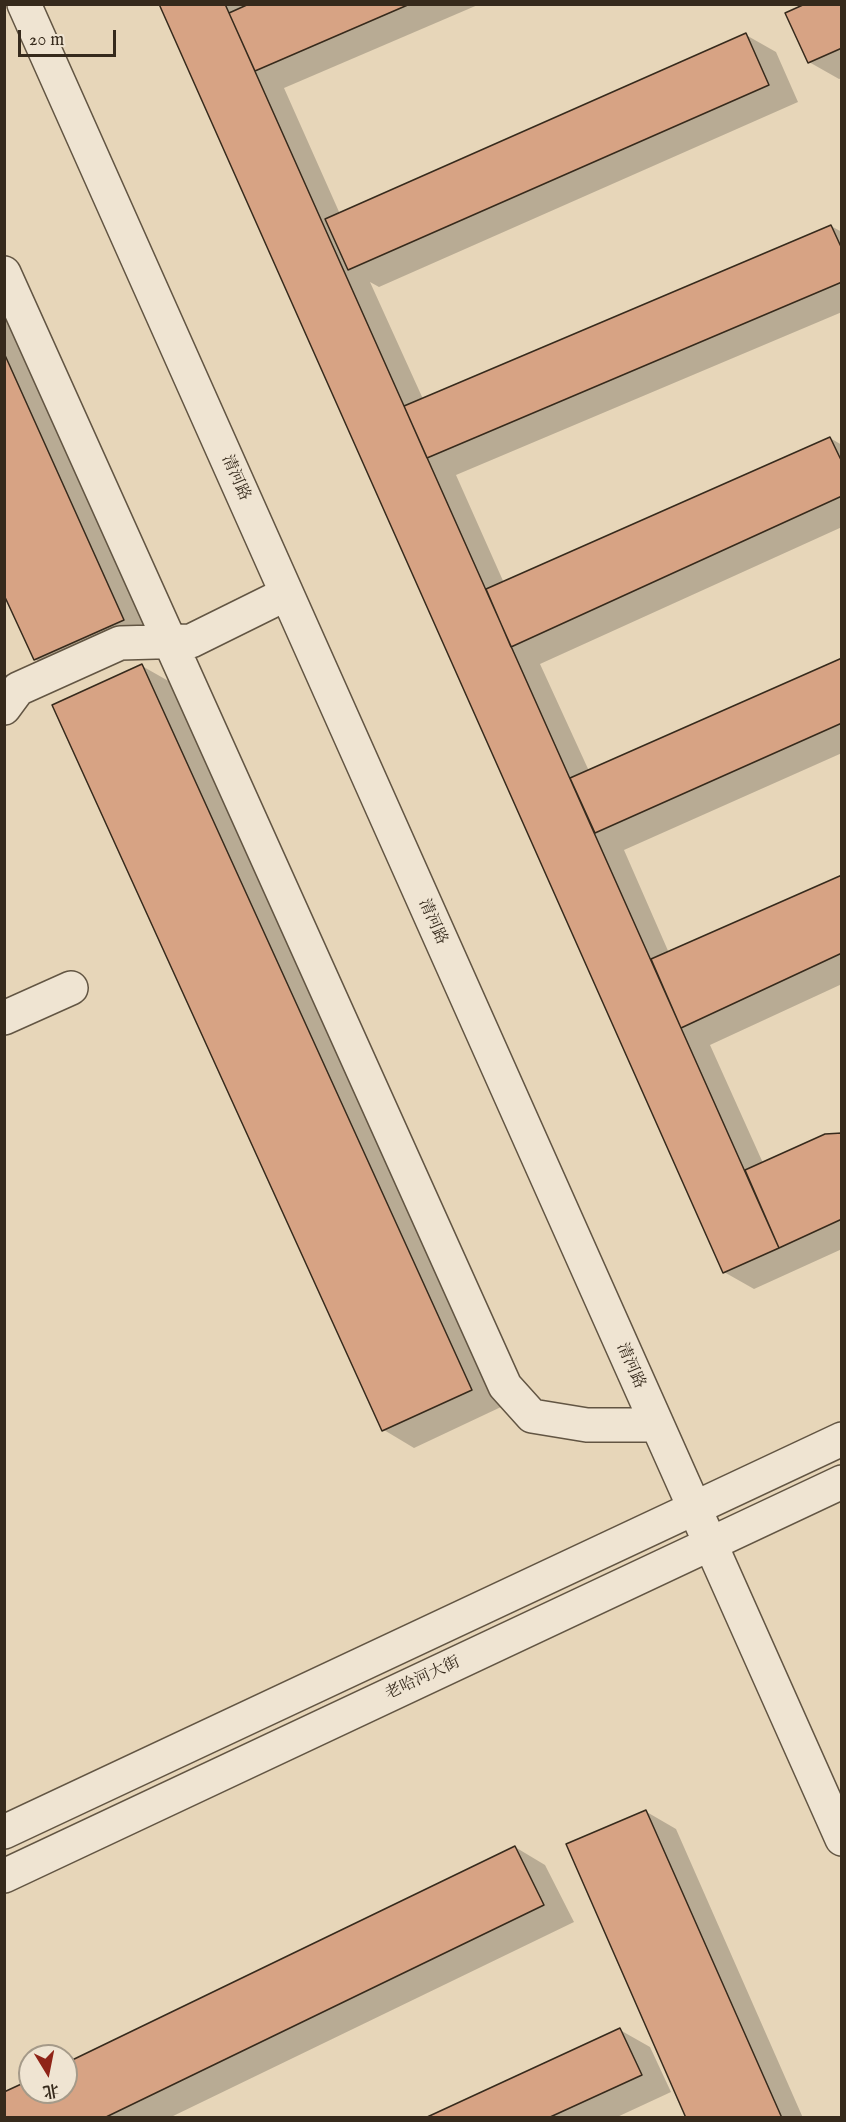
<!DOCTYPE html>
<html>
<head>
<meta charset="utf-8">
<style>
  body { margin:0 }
  #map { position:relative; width:846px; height:2122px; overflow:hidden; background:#e7d6b9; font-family:"IM FELL English","Noto Serif SC",serif }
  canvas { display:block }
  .frame { position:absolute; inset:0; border:6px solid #362a1c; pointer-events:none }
  .north { position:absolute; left:18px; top:2044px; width:60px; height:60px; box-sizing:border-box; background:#efe4d2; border:2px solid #a59a89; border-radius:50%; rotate:170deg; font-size:16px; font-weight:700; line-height:24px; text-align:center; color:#362a1c }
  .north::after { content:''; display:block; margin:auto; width:21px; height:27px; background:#8f2418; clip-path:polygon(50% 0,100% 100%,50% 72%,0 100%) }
  .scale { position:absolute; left:18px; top:30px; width:98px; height:27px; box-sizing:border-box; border:3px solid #362a1c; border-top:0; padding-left:8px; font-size:18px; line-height:21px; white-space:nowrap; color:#362a1c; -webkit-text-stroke:4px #efe4d2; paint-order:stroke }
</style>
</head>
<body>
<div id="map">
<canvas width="846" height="2122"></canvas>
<div class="frame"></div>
<div class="north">北</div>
<div class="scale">20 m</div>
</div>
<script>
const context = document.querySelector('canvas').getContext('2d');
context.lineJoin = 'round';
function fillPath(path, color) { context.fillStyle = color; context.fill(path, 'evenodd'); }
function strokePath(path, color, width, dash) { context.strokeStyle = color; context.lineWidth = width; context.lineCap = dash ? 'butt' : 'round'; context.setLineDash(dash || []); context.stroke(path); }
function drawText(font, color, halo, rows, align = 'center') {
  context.font = font + ' "IM FELL English","Noto Serif SC",serif'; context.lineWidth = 6; context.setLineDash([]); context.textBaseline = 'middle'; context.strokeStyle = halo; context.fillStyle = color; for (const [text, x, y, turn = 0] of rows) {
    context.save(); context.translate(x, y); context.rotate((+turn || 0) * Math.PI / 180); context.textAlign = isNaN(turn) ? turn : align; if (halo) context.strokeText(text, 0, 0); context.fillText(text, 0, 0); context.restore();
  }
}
fillPath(new Path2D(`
  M161 4H247L248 7 253 4H480L284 88 340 214 746 35 776 52 798 102 379 287 370 282 423 399 831 226 842 232V312L456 475 504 583 830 438 842 445V527L540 664 589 771 842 660V753L624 850 669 953 842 876V984L710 1045 763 1163 842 1135V1249L754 1289 724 1272Z
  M842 4V78L839 79 809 62Z
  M4 305 153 637 65 676 35 659 4 591Z
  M142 666 172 683 501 1407 414 1448 384 1430Z
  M645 1811 676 1829 803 2118H688Z
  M515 1847 545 1865 574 1922 169 2118H4L30 2082V2092H66V2064Z
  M620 2030 650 2047 671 2092 615 2118H429Z`), '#0003');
const building = new Path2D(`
  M159 4H225L779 1248 723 1273Z
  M249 4H410L255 71 229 13Z
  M805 4H842V48L808 63 785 13Z
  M746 33 769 85 348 270 325 219Z
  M831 225 842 249V282L427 458 404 406Z
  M4 353 124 620 34 660 4 595Z
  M830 437 842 462V496L511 647 486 589Z
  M842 658V723L595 833 570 778Z
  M142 664 472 1390 382 1431 52 705Z
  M842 875V953L681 1028 651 959Z
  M842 1133V1219L779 1248 745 1170 825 1134Z
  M646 1810 782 2118H686L566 1844Z
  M515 1846 544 1905 104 2118H4V2092L30 2080V2092H66V2063Z
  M620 2028 642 2075 548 2118H425Z`);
fillPath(building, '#d7a384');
strokePath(building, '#362a1c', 1.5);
const minor = new Path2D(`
  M24 4 842 1839
  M4 273 505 1386 532 1416 587 1425H657
  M4 708 18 689 120 643 191 641 286 594
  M4 1018 71 988
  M4 1832 842 1439
  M4 1876 842 1482`);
strokePath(minor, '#625543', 36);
strokePath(minor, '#efe4d2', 33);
drawText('16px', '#362a1c', '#efe4d2', [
  ["清河路",235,478,66],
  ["清河路",432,922,66],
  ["清河路",630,1366,66],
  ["老哈河大街",423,1679,-25]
]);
</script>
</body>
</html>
